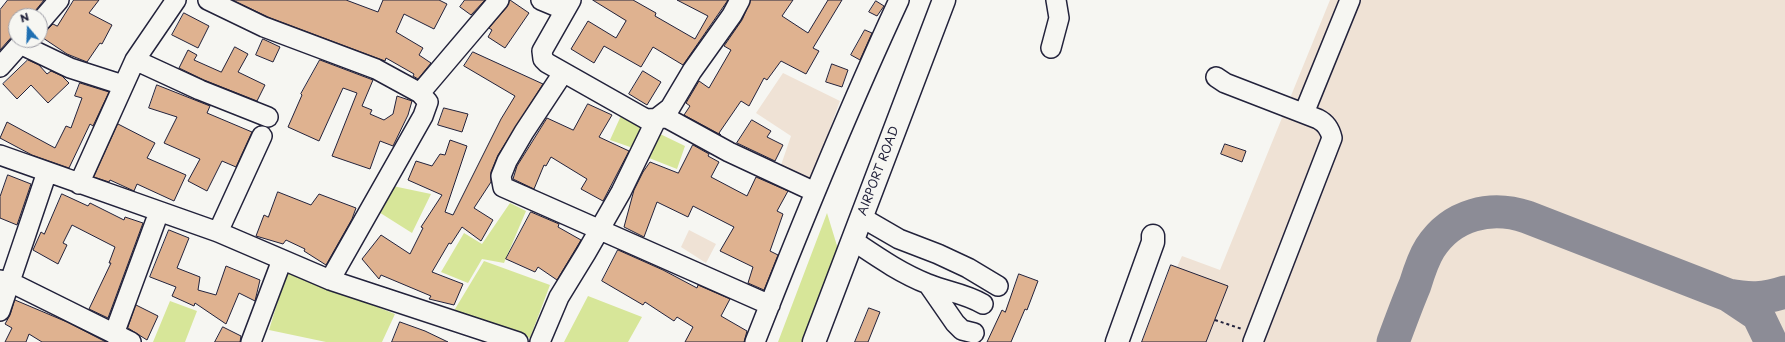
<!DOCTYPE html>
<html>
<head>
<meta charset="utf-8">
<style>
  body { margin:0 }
  #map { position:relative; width:1785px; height:342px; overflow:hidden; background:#f6f6f2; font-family:"Playpen Sans",sans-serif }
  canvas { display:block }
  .north { position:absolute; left:8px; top:8px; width:40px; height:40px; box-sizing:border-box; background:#f6f6f2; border:1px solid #a1a1a9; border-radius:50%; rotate:341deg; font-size:11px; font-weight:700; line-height:16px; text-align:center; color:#22223b }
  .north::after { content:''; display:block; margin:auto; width:14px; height:18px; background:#1f6fb2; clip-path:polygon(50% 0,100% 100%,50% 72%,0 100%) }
</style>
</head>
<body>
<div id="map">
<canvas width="1785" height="342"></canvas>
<div class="north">N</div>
</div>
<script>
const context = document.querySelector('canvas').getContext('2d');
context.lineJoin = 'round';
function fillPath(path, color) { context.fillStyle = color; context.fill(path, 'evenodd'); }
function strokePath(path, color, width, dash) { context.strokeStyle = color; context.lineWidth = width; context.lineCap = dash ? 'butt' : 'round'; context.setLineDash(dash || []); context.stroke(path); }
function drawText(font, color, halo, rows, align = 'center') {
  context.font = font + ' "Playpen Sans",sans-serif'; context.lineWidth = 3.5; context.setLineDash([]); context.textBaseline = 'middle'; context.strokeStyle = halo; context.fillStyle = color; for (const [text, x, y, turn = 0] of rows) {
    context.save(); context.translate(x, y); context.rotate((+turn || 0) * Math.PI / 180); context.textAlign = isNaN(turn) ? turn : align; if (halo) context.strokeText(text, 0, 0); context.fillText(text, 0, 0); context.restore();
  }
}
fillPath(new Path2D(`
  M1330 0H1785V342H1142L1171 265 1177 267 1182 256 1220 270Z
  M783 73 840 101 810 183 780 168 791 136 756 113Z
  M689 230 716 244 706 263 681 247Z`), '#efe2d5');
fillPath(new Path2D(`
  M624 109 644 120 633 148 610 140Z
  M658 133 685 146 677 169 649 158Z
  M388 185 431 194 412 233 374 209Z
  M510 203 526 211 504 263 482 259 468 283 441 272 464 233 482 244Z
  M827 213 838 249 804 342H778Z
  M484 261 550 285 530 338 452 314Z
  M287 271 395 314 382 342H326L269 330Z
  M588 296 642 317 628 342H564Z
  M170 301 197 311 185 342H153Z`), '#d7e699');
strokePath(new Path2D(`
  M1728 295C1750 299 1763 299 1785 292
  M1393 342C1400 323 1407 304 1415 285 1419 272 1423 259 1430 248 1452 214 1491 205 1527 217L1728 295 1758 315 1771 342`), '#8c8c96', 33);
const building = new Path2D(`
  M8 0H44L31 16H16V32L0 50V10Z
  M74 0H99L89 13 112 25 102 44 100 43 87 62 67 54 40 36V33L48 29 53 24 57 26Z
  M233 0H346L378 12 383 0H439L447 4 434 29 404 14 396 32 423 48 419 55 431 63 418 79 413 76 414 74 386 58 385 61 268 17Z
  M465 0H485L471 15 460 7Z
  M510 0 529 13 505 48 488 37 492 30 489 28 507 7Z
  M593 0H633L656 13 655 16 695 39 708 16 677 0H728L683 65 653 47 641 67 604 46 594 63 571 49 588 21 616 38 626 21Z
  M751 0H793L782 16 808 33 828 0H842L813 48 819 51 806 74 781 61 767 80 764 78 749 106 741 101 719 133 721 135 684 115 690 106 686 103 699 81 709 88 731 50 724 46 742 20Z
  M876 1 884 6 877 16 869 12Z
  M184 13 209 26 198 48 172 35Z
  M865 30 872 33 860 60 851 55Z
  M263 39 280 47 273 62 256 55Z
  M235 47 248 54 238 72 265 85 257 101 204 80 179 68 188 50 197 55 194 60 221 72Z
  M473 52 543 84 498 155 491 172V182L474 208 493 220 481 241 462 227 451 244 449 243 432 272 463 284 454 305 429 299 431 296 381 275 379 279 362 259 381 235 410 254 423 228 421 227 442 195 408 180 416 161 432 166 440 154 445 155 450 140 467 146 445 212 453 215 501 119 515 96 464 66Z
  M28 60 39 65 47 74 51 71 62 76 69 83 48 103 31 85 17 99 3 84Z
  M320 60 373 80 362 106 372 110 370 114 384 120 393 114 397 96 412 101 408 115 393 146 380 141 370 169 332 156 357 93 343 88 319 141 288 127 302 95 301 94Z
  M832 64 848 70 842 87 826 82Z
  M643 71 661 82 647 105 629 94Z
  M80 83 109 92 93 126 90 124 69 168 32 155 0 138 7 122 55 148 66 126 71 128 82 98 75 96Z
  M157 85 210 106 207 113 252 132 236 167 222 161 207 191 188 181 200 159 164 143 177 117 149 108Z
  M588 104 612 115 599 137 629 151 603 201 581 189 587 179 551 157 546 166 544 165 534 189 513 179 517 166 547 118 573 130Z
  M444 108 468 114 462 132 438 125Z
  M752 120 771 131 767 137 783 145 775 161 737 143Z
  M118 124 155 143 147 158 186 175 174 201 137 184 134 191 110 180 109 182 94 177Z
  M1225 144 1246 151 1242 162 1221 154Z
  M693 145 709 154 708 156 719 162 711 177 747 196 756 177 788 191 777 211 783 214 770 251 778 255 764 290 748 283 753 267 720 251 734 227 693 206 688 217 657 202 644 237 624 227 634 190 643 172 650 162 678 173Z
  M8 175 31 184 17 225 0 218V197Z
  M278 192 311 205 319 194 356 208 352 219 326 265 304 251 305 249 286 240 283 244 256 236 264 215 268 217Z
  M62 194 88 206 90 203 124 220 125 217 143 223 108 318 89 309 111 263H109L115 247 72 225 63 243 67 245 58 264 33 250 41 232 44 234Z
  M531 212 559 224 558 227 581 240 557 280 538 267 535 272 506 259Z
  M169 230 189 238 177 268 200 277 198 290 216 295 226 266 260 280 255 301 239 293 226 324 195 303 194 306 172 296 176 287 150 277Z
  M618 250 663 270 697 288 698 285 730 299 721 316 747 331 744 342H685L693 327 677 317 674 321 645 302 643 305 602 281Z
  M1171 265 1228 286 1206 342H1142Z
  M1019 274 1038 281 1027 310 1025 309 1011 342H987L1002 310 1005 312Z
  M15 300 67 322 106 342H42L29 334 26 342H5L12 328 5 324 10 315Z
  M136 305 158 316 147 340 128 328Z
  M869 308 880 312 868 342H855Z
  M400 322 425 331 448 342H392Z
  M223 327 241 336 240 342H215Z`);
fillPath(building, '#dfb290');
strokePath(building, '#22223b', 1);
const minor = new Path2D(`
  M208 0 264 27 376 69 420 93 428 102 423 116 330 280
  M541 0 565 10
  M571 0 542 51 543 59 547 63 646 119 667 118 729 152 815 192
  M40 22 59 0
  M20 44 70 68 123 85
  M1051 48 1059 18 1056 0
  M135 60 200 90 268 117
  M0 67 24 40
  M563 73 524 132 507 161 501 176 503 187 770 305
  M1216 77 1225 83 1318 119C1326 123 1330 129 1332 138L1253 342
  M420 93 499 0
  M1304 113 1350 0
  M0 155 218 232 330 280 518 342
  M79 184 135 60 176 0
  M861 217 899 239 938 254 968 268 998 286
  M218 232 262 136
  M852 240C876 256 900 273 928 284 947 292 964 293 983 304
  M0 280 10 282 131 342
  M928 284 955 323 962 330 974 333
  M0 311 47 172
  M114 334 159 212
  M251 342 282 260
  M540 342 559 297 586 253 621 192 657 118 670 108 692 71 732 15 740 0
  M755 342C800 227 847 112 899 0`);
const major = new Path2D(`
  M814 342 944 0
  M1117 342 1153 242V236`);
strokePath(minor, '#22223b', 22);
strokePath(major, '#22223b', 25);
strokePath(new Path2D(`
  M1215 320 1242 329`), '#22223b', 2, [3, 3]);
strokePath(minor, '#f6f6f2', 19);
strokePath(major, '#f6f6f2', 22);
drawText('12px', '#22223b', '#f6f6f2', [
  ["AIRPORT ROAD",879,171,-69]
]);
</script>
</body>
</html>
